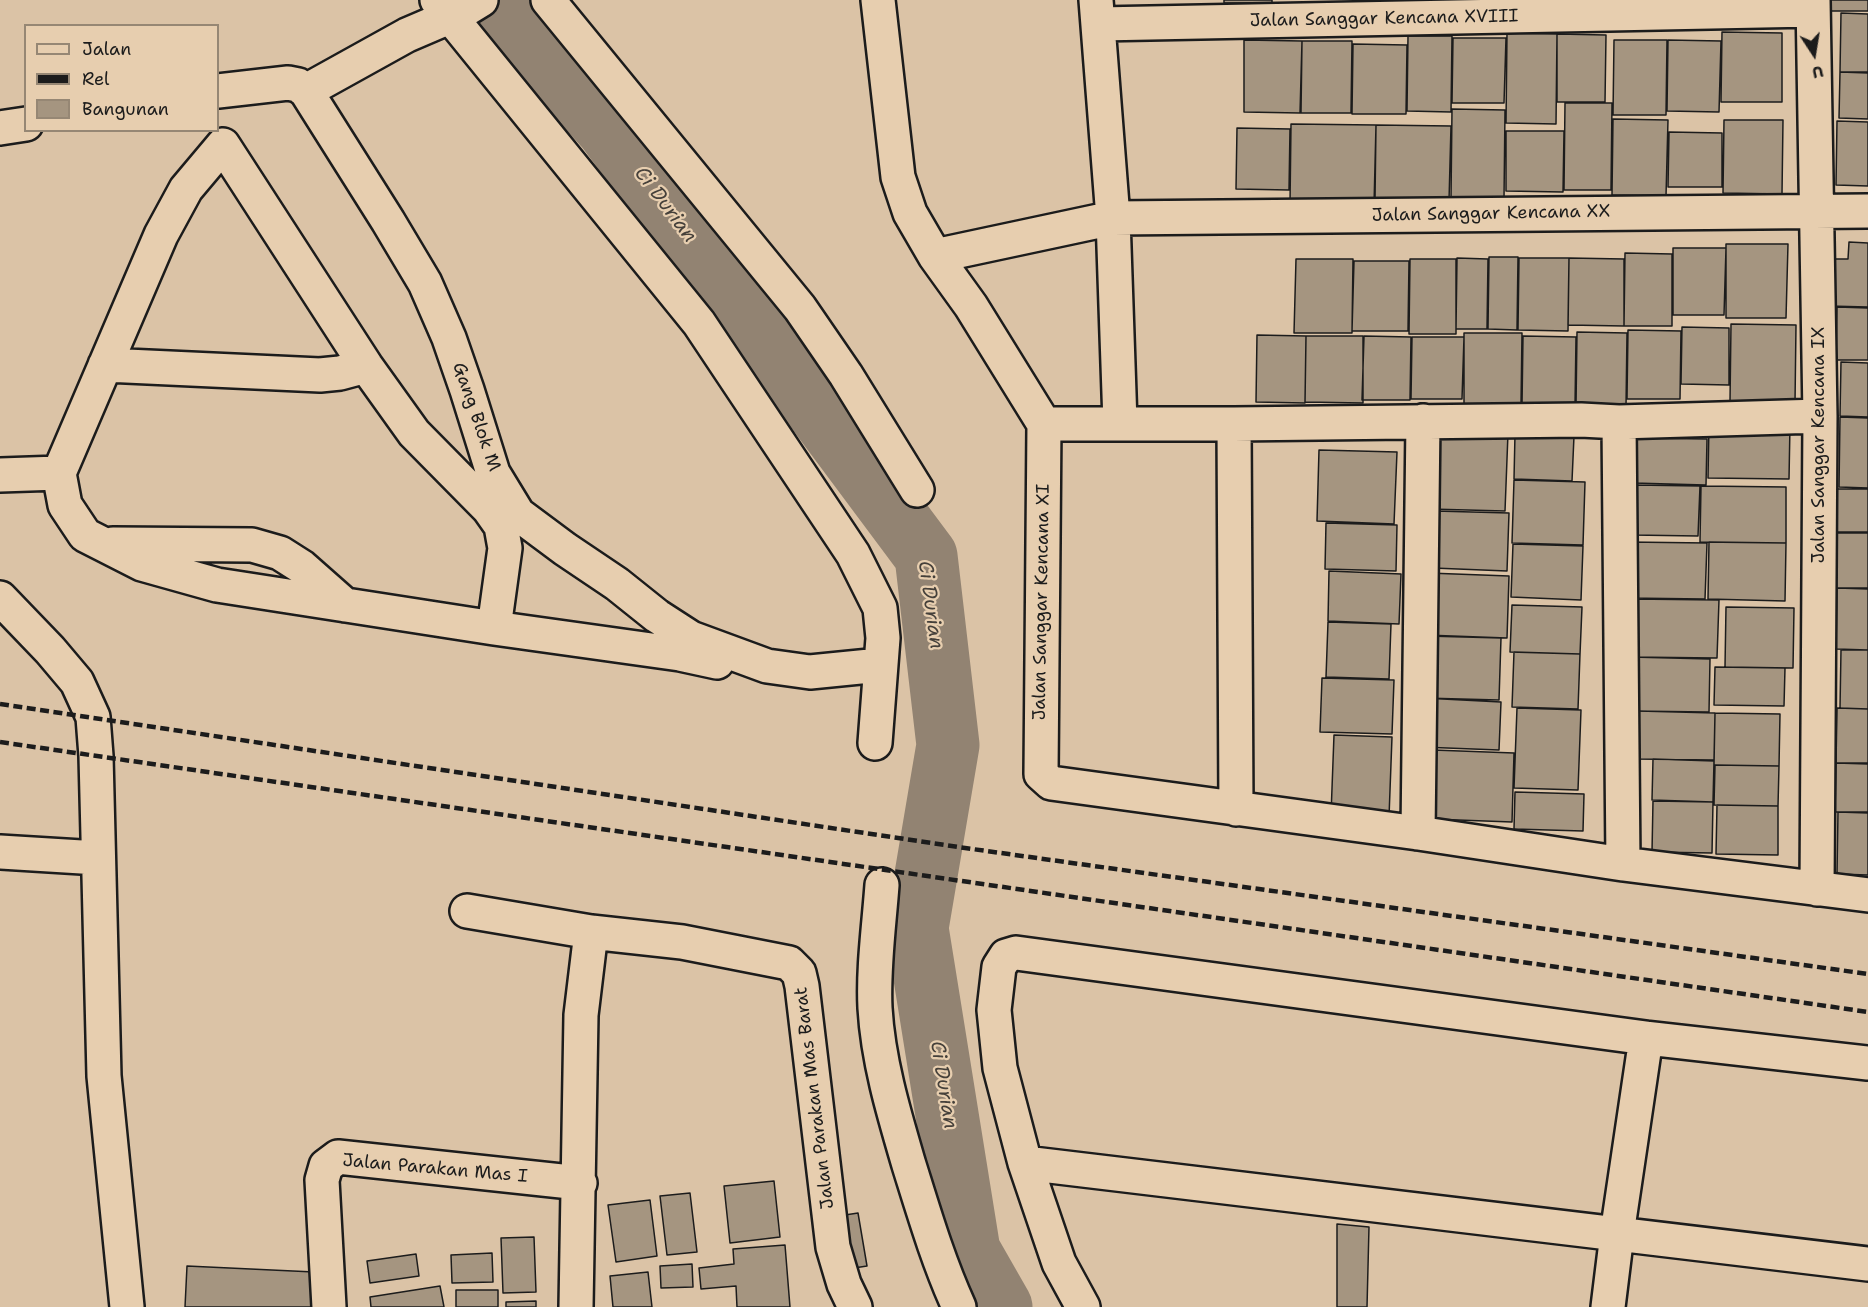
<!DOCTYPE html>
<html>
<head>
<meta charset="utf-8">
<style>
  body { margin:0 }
  #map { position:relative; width:1868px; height:1307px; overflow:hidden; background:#dbc3a6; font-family:"Shantell Sans",sans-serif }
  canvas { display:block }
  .legend { position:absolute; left:24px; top:24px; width:195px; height:108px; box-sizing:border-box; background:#e7ceaf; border:2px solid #968774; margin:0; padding:8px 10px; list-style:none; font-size:18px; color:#1c1c1c }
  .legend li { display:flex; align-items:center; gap:12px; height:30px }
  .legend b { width:30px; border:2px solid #968774 }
  .north { position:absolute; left:1784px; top:24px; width:60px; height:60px; -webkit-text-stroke:4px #e7ceaf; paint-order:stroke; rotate:168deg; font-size:16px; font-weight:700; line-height:24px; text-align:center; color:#1c1c1c }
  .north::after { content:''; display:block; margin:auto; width:21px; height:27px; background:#1c1c1c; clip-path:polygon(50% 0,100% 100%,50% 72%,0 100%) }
</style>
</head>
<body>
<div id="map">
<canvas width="1868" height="1307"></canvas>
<ul class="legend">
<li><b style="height:8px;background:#e7ceaf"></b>Jalan</li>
<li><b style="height:8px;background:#1c1c1c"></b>Rel</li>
<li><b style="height:16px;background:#a59580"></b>Bangunan</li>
</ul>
<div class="north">U</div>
</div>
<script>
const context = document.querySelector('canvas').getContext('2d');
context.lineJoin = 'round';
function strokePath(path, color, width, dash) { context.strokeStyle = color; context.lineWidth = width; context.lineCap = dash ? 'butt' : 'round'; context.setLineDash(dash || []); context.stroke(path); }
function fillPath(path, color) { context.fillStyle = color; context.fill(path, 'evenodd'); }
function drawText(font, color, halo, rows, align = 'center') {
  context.font = font + ' "Shantell Sans",sans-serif'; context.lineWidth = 4.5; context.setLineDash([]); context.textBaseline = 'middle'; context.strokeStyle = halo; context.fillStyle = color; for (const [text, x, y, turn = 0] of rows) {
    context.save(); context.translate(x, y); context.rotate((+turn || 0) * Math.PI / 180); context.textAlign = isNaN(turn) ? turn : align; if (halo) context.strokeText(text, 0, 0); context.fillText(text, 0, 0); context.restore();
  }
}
strokePath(new Path2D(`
  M492 0 607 128 926 556 948 745 917 928 969 1251 1001 1307`), '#928372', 63);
const building = new Path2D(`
  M1224 0H1272V3H1224Z
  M1823 0H1868V11H1823Z
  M1841 13 1868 14V72H1840Z
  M1722 32 1782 33V102H1721Z
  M1507 33 1557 34 1556 124 1506 123Z
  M1557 34 1606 35 1605 102H1557Z
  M1408 36H1452L1451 112 1407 111Z
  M1453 38H1506L1504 103H1452Z
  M1244 40 1302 41 1300 113 1244 112Z
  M1614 40H1667L1666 115H1613Z
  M1668 40 1721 41 1719 112 1667 111Z
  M1302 41H1352L1351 113H1301Z
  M1353 44 1407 45 1406 114H1352Z
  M1840 72 1868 73V119L1839 118Z
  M1565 103H1612L1611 190H1564Z
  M1452 109 1505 110 1504 199 1451 198Z
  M1613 119 1668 120 1666 196 1612 195Z
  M1724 120H1783L1782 194 1723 193Z
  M1837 121 1868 122V186L1836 185Z
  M1291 124 1376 125 1374 205 1290 204Z
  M1376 125 1451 126 1449 201 1375 200Z
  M1237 128 1290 129 1289 190 1236 189Z
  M1506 131H1564L1563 192 1506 191Z
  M1669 132 1722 133V187H1668Z
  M1849 242 1868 243V307L1828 306 1829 259H1848Z
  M1726 244H1788L1786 318H1726Z
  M1673 248H1726L1724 315H1673Z
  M1625 253 1672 254V326H1624Z
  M1489 257H1518L1517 330 1488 329Z
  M1457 258 1488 259 1487 329H1456Z
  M1519 258H1569L1568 331 1518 330Z
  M1569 258 1624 259V326L1568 325Z
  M1296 259H1353L1352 333H1294Z
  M1410 259H1456V334H1409Z
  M1354 261H1409L1408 331H1352Z
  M1837 307 1868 308V360H1836Z
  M1731 324 1796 325 1795 403 1730 402Z
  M1682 327 1729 328V385L1681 384Z
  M1628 330 1681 331 1680 399H1627Z
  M1577 332 1627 333 1626 407H1576Z
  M1464 333H1522L1521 405H1464Z
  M1257 335 1306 336 1305 403 1256 402Z
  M1306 336H1363V403L1305 402Z
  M1364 336 1411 337 1410 400H1362Z
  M1523 336 1576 337 1575 406H1522Z
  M1412 337H1464L1462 399H1411Z
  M1841 362 1868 363V417L1840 416Z
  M1840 417 1868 418V488L1839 487Z
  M1709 423 1790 425 1789 479 1708 478Z
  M1432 430 1508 433 1505 511 1429 509Z
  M1515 434 1574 436 1572 481 1514 479Z
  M1634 438 1707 439 1706 485 1633 483Z
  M1319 450 1397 452 1394 524 1317 521Z
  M1514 480 1585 482 1583 545 1512 543Z
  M1634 485 1700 486 1698 536 1632 535Z
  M1701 486 1786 487V543L1700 542Z
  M1834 489H1868V532H1833Z
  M1435 511 1509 513 1507 571 1433 568Z
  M1326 523 1397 525 1396 571 1325 569Z
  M1834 533H1868V588H1832Z
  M1627 542 1707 543 1705 599 1626 598Z
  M1709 542 1786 543 1785 601 1708 599Z
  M1513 544 1583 546 1581 600 1511 597Z
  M1329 571 1401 574 1399 624 1328 621Z
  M1428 573 1509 576 1507 638 1425 635Z
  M1837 588 1868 589V650L1836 649Z
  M1631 599 1719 600 1717 658 1630 657Z
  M1512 605 1582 607 1580 654 1510 652Z
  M1726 607 1794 608 1793 668 1725 667Z
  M1328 622 1391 624 1389 679 1326 677Z
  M1426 636 1501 638 1499 700 1423 698Z
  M1841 650H1868V709L1840 708Z
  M1514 652 1580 654 1578 709 1512 707Z
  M1630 657 1710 659 1709 712 1629 711Z
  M1715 667 1785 668 1784 706 1714 705Z
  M1322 678 1394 680 1392 734 1320 732Z
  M1423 698 1501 702 1499 750 1421 747Z
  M1517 708 1581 710 1578 790 1514 788Z
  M1837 708 1868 709V763H1836Z
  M1638 711 1715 713 1714 760 1637 759Z
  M1715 713 1780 714 1779 766 1714 765Z
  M1334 735 1392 737 1389 817 1331 815Z
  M1433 750 1514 753 1512 822 1431 819Z
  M1653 759 1714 761 1713 802 1652 800Z
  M1836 763 1868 764V812H1835Z
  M1715 765 1779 766 1778 806 1714 805Z
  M1515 792 1584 794 1583 831 1514 829Z
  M1653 801 1713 802 1712 853 1652 852Z
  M1717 805 1778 806V855L1716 854Z
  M1838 812 1868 813V875L1837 874Z
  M774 1181 780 1237 730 1243 724 1186Z
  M690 1193 697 1252 667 1255 660 1196Z
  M650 1200 657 1256 616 1262 608 1205Z
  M858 1213 867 1266 841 1270 832 1217Z
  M1337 1224 1369 1227 1367 1307H1337Z
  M534 1237 536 1292 503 1293 501 1238Z
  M785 1245 790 1307H737L736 1286 701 1289 699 1268 734 1264 733 1249Z
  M492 1253 493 1282 452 1283 451 1255Z
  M416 1254 419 1276 370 1283 367 1261Z
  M692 1264 693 1287 661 1288 660 1266Z
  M187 1266 314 1272 312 1307H185Z
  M648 1272 652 1307H613L610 1276Z
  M440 1286 444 1307H371L370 1297Z
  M456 1290H498V1307H456Z
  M536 1301V1307H506V1302Z`);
fillPath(building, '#a59580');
strokePath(building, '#1c1c1c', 1.5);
const minor = new Path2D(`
  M437 0 699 323 853 554 880 608 883 638 875 743
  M548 0 800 308 846 375 917 490
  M878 0 898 177 910 213 935 256 971 306 1044 424
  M1096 0 1113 218 1120 423
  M1813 0 1820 416 1817 889
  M1099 24 1813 10
  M218 91 288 83 298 85 306 91 388 221 425 283 449 338 467 390 493 473 518 514 565 549 617 584 657 616 691 638 767 666 810 672 880 665
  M306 91 407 35 463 11 481 0
  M0 128 26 124
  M935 256 1113 218 1868 211
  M105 365 320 375 340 373 366 366
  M1619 422 1623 864
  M1044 424 1041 774 1051 783 1418 833 1623 864 1868 895
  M1044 424H1234L1581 420 1619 422 1820 416
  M1234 424 1236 809
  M59 473 161 235 186 189 223 145 366 366 414 433 489 509 501 526 505 548 494 628
  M0 475 59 473 65 505 85 535 142 564 217 585 494 628 680 654 717 662
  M113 544 252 545 280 553 302 567 345 605
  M0 598 50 650 77 682 93 717 96 756 104 1076 127 1307
  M1418 833 1423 421
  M0 852 98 858
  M882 885C879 926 873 968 875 1008 878 1061 894 1114 909 1165 924 1213 938 1261 959 1307
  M467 911 591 932 682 942 789 963 799 973 802 986 833 1247 844 1284 855 1307
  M1025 1163 1868 1264
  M329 1307 322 1180 326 1166 338 1157 580 1183
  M576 1307 581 1015 591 932
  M1083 1307 1059 1263 1025 1163 1000 1068 994 1010 999 967 1006 956 1016 953 1646 1038 1868 1063
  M1608 1307 1617 1234 1646 1038`);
strokePath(minor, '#1c1c1c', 38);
strokePath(minor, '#e7ceaf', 33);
strokePath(new Path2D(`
  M0 704 965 848 1868 974
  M0 742 1868 1012`), '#1c1c1c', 4.5, [9, 4.5]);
drawText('18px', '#1c1c1c', '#e7ceaf', [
  ["Jalan Sanggar Kencana XVIII",1384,19,-1],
  ["Jalan Sanggar Kencana XX",1491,214,-1],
  ["Gang Blok M",476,417,71],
  ["Jalan Sanggar Kencana IX",1819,445,-90],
  ["Jalan Sanggar Kencana XI",1042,602,-89],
  ["Jalan Parakan Mas Barat",815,1098,-97],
  ["Jalan Parakan Mas I",435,1169,5]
]);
drawText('italic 20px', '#45403a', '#e7ceaf', [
  ["Ci Durian",665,205,53],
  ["Ci Durian",930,605,82],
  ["Ci Durian",943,1085,81]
]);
</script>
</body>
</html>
